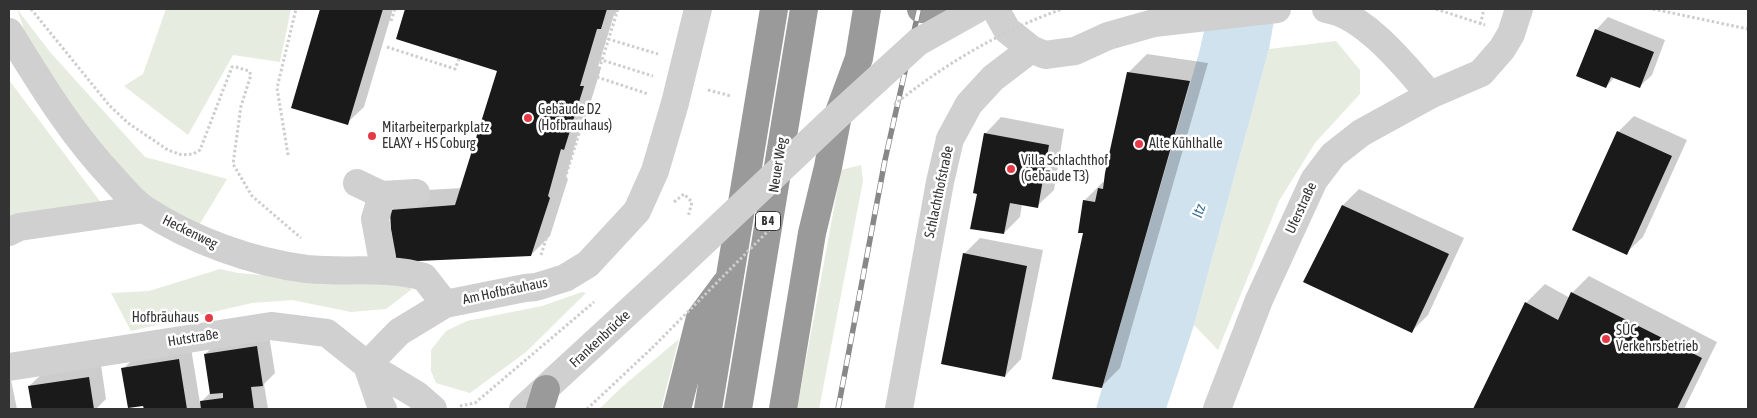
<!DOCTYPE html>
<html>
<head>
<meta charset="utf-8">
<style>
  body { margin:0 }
  #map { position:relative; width:1757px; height:418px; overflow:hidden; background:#fff; font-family:"Asap Condensed",sans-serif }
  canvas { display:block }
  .frame { position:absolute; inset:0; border:10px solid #333; pointer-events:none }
</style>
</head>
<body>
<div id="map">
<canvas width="1757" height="418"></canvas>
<div class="frame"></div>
</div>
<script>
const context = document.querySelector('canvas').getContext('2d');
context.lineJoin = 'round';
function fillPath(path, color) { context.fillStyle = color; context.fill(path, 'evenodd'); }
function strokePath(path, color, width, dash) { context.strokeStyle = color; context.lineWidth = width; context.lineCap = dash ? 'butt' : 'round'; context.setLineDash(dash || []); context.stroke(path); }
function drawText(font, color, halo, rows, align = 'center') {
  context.font = font + ' "Asap Condensed",sans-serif'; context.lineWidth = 5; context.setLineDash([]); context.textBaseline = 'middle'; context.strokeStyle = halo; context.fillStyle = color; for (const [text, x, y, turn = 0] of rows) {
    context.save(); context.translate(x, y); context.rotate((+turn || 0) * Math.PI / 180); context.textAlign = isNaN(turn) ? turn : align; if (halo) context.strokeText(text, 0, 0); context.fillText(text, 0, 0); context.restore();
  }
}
fillPath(new Path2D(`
  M17 9 50 52 145 157 227 179 198 227 157 205 115 168 31 50Z
  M166 9H291L280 62 233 55 188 135 124 86 143 74Z
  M1336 41 1360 70V94L1315 143 1279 201 1218 350 1194 325 1269 49Z
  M9 80 102 204 9 225Z
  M861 165 863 181 819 409H797L841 170Z
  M220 269 238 273 317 280 385 275 412 289 386 309 351 312 292 300 252 303 131 331 111 293 149 291Z
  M582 292 586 293 526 352 470 393 436 383 431 371V350L446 331 467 321 542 306Z
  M679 339 661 409H599L622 387Z`), '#e6ecdf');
fillPath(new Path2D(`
  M1209 9H1276L1269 49 1194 325 1166 409H1096L1199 53Z`), '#cfe2ee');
fillPath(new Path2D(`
  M321 9H393L364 107 347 123 292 108Z
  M406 9H620L614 15 598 67 601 68 582 130 578 134 566 177 568 179 550 236 531 255 392 210 410 191 462 188 499 70 397 38Z
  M1608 17 1665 40 1652 75 1639 87 1615 77 1606 87 1596 30Z
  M1147 54 1208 63 1120 368 1101 387 1085 232 1084 201 1103 182H1105L1128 73Z
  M1634 116 1687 140 1643 237 1626 253 1618 132Z
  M1001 117 1064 129 1054 190 1037 206 1022 204 1020 217 1004 233 978 193 985 134Z
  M1359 189 1464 238 1428 315 1412 331 1304 282 1343 205Z
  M980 238 1043 250 1021 359 1005 376 964 254Z
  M1589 276 1717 342 1684 409H1474L1526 303 1545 284 1570 298 1572 293Z
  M269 335 275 373 264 384 268 409H138L145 408 123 369 135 357 191 348 200 403 211 392 205 354 218 342Z
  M101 365 106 399 96 409H33L29 386 42 374Z
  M11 380 17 409H9V381Z`), '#0003');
fillPath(new Path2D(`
  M320 9H383L348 125 291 108Z
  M405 9H607L601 29H597L580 86H584L564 150 561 149 548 196 550 198 531 256 395 262 391 231 390 210 455 205 497 71 396 39Z
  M1595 29 1654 52 1640 88 1611 77 1606 88 1576 76Z
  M1127 72 1190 81 1102 388 1052 379 1083 233H1078L1083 200 1095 202 1098 188 1103 189 1105 173Z
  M1617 131 1672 156 1627 255 1572 230Z
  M984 133 1049 145 1038 208 1010 203 1004 234 970 229 977 194 973 193Z
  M1342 205 1449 254 1412 333 1303 282Z
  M963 253 1027 266 1005 377 941 364Z
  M1571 292 1702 358 1677 409H1473L1525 302 1558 320Z
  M257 346 263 386 251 387 254 409H201L200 401 223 398V393L210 394 204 354Z
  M179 359 187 409H144L143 406 128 408 121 368Z
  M89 377 94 409H32L28 386Z`), '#1a1a1a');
strokePath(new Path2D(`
  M31 9 109 105 128 123 168 150 182 155 193 154 200 150 232 67H236L249 71 251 75 241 106 233 164 252 196 301 238
  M1436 9 1485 25
  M1653 9 1748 29
  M391 21 395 9
  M1480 24 1483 14 1482 9
  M608 39 658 54
  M387 47 455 69 459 59
  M589 59 602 60 653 76
  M597 77 648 94
  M708 90 731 96
  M288 155 277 88 296 9
  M674 202 684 194 692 202 688 217
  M541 255 618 9
  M460 406 475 403 594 302
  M587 409 652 348`), '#cdcdcd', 3, [2.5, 2.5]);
strokePath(new Path2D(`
  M997 9V12L1007 30 1031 49 1045 55 1075 51 1108 36 1154 23 1277 9
  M1326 9C1364 14 1406 67 1430 95
  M9 32C40 82 71 134 112 177 122 188 132 201 144 209 191 240 251 262 307 269 346 273 386 266 424 277L445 304
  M357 183 382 195
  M9 232 19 227 144 209
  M381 270 382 257 375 219 382 195 416 193
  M367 365 399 332 445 304 525 288 536 287 565 278 588 264 637 211 655 171 675 103 698 9
  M367 365 381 406 383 409
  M9 367 271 326 327 333 367 365 417 395 433 409
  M523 409 677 267
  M899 409 940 182 950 139 969 104 993 78 1031 49
  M1217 409 1259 300 1314 180 1333 155 1361 133 1430 95 1481 73 1502 49 1511 34 1519 9`), '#d0d0d0', 28);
strokePath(new Path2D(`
  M921 9H946
  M540 409 546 389
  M677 409 700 318 726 283
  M708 409 774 9
  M738 409 804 9
  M783 409 812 233 828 167 838 115 859 58 867 9`), '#9a9a9a', 28);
const rail = new Path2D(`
  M838 409 885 160 919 9`);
strokePath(rail, '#888', 5.5);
strokePath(rail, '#fff', 4, [11]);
strokePath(new Path2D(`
  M894 105C944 64 1001 31 1062 9
  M652 348 779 220`), '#cdcdcd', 3, [2.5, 2.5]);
strokePath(new Path2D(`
  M677 267 838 115 918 42 977 9`), '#d0d0d0', 28);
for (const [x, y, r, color] of [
  [528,118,5,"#e63946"],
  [372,136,5,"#e63946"],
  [1139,144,5,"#e63946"],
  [1011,169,5,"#e63946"],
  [209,318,5,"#e63946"],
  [1606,339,5,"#e63946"]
]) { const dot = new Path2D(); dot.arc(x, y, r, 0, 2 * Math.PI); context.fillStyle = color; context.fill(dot); strokePath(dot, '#fff', 2); }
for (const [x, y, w] of [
  [768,221,25]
]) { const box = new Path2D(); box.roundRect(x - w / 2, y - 9.5, w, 19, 4); context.fillStyle = '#fff'; context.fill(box); strokePath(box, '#333', 1); }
drawText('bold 12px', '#333', null, [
  ["B 4",768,221]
]);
drawText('14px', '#333', '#fff', [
  ["Gebäude D2",538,110],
  ["(Hofbrauhaus)",538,126],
  ["Mitarbeiterparkplatz",382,128],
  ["ELAXY + HS Coburg",382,144],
  ["Alte Kühlhalle",1149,144],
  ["Villa Schlachthof",1021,161],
  ["(Gebäude T3)",1021,177],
  ["Hofbräuhaus",199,318,"right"],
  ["SÜC",1616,331],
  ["Verkehrsbetrieb",1616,347]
], 'left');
drawText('14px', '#333', '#fff', [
  ["Neuer Weg",778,165,-81],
  ["Schlachthofstraße",939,192,-78],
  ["Uferstraße",1301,208,-65],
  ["Heckenweg",190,232,26],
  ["Am Hofbräuhaus",505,291,-12],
  ["Hutstraße",193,338,-9],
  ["Frankenbrücke",600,339,-43]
]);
drawText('italic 15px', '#3f7597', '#fff', [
  ["Itz",1199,211,-72]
]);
</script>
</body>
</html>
